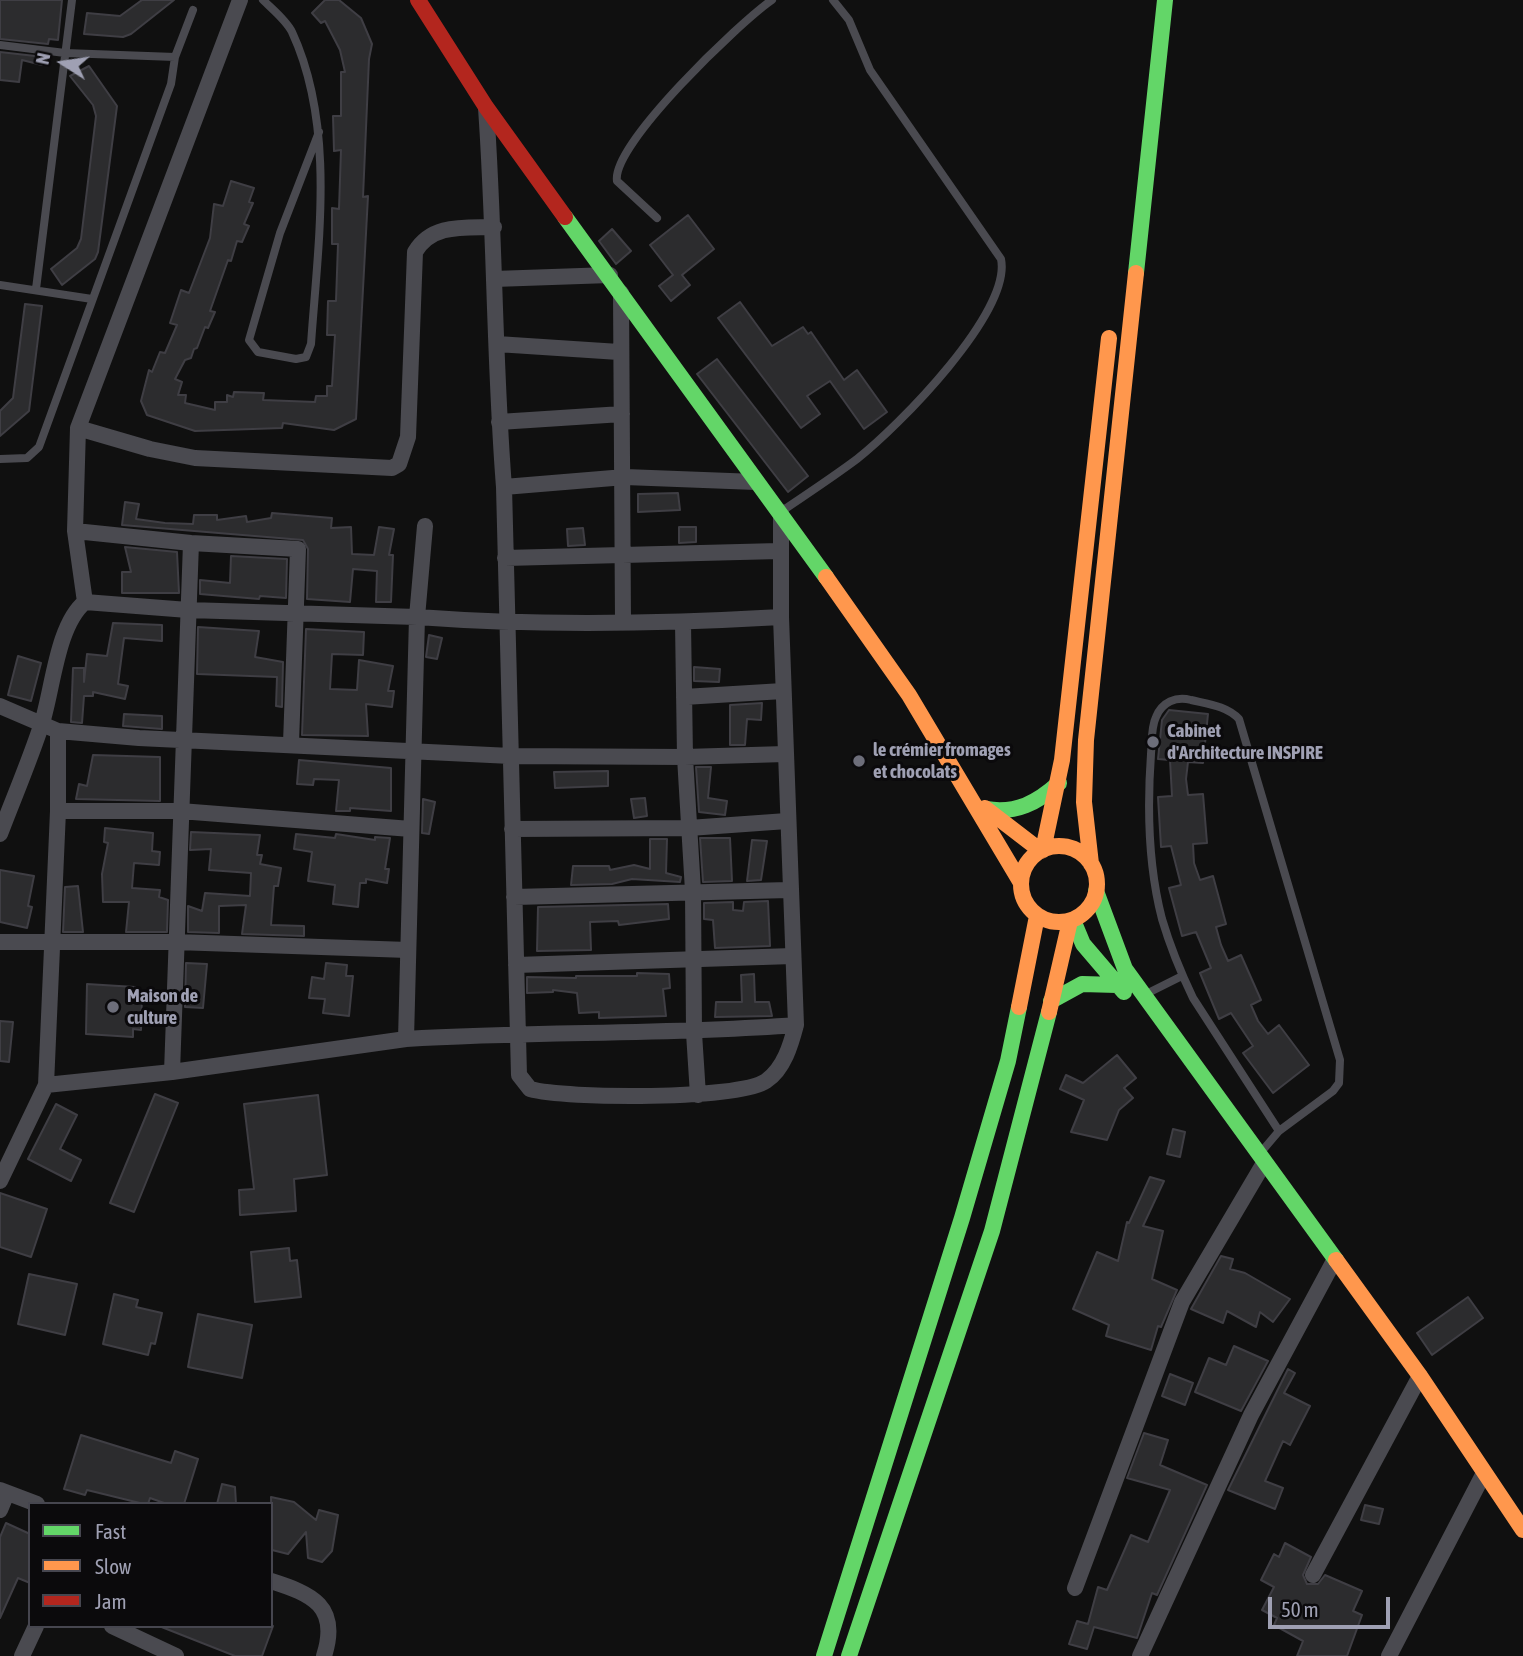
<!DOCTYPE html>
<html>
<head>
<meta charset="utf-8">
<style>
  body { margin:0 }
  #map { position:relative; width:1523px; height:1656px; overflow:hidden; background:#101010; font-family:"Asap Condensed",sans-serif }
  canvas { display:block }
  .legend { position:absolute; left:28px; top:1502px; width:245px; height:126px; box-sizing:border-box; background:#0b0a0c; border:2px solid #46464f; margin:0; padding:9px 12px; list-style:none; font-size:21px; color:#9fa0b3 }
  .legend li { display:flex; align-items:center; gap:14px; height:35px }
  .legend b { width:35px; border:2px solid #46464f }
  .north { position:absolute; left:28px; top:28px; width:70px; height:70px; -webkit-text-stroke:5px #0b0a0c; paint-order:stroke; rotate:282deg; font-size:19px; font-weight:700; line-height:28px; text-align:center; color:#9fa0b3 }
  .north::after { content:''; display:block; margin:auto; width:24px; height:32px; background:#9fa0b3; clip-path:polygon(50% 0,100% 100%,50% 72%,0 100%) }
  .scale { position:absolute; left:1268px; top:1597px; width:122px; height:32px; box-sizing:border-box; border:4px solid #9fa0b3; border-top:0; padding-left:9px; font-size:21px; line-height:24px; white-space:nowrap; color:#9fa0b3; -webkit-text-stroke:5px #0b0a0c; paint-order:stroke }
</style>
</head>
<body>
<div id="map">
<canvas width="1523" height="1656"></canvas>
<ul class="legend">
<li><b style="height:9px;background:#63d668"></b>Fast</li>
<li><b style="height:9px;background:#ff974d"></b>Slow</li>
<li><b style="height:9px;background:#b3261e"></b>Jam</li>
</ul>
<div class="north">N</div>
<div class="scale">50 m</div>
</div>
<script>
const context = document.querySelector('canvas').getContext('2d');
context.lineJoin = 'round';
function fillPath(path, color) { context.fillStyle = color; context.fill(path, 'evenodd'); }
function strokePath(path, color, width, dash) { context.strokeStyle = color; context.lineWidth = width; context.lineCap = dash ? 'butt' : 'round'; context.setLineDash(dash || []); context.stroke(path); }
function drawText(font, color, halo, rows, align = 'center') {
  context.font = font + ' "Asap Condensed",sans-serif'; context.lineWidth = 6; context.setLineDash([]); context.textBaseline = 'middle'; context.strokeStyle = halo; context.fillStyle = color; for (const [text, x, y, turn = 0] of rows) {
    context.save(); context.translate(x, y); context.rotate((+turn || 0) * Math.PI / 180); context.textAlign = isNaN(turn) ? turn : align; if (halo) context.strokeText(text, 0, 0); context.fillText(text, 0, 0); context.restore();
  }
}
const building = new Path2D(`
  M0 0H62L58 40 49 39 48 44 0 39Z
  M142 0H174L131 34 123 37 84 34 87 13 120 16Z
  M325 0H339L361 18 372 44 369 59 363 197 368 196 356 419 334 430 283 423 282 428 195 431 147 415 141 401 149 370 152 372 160 352 165 353 177 325 170 323 181 290 189 293 210 238 214 204 223 206 231 181 254 188 249 202 253 203 244 224 249 226 242 242 237 241 231 261 228 260 210 311 215 312 208 328 205 327 197 348 194 349 191 358 185 360 175 379 182 382 178 395H186L185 403 215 410V402H227V395L233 397 234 392 264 393 263 400 315 402 316 396H327V386H332L335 335H327L328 301H336L338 244H332V208L339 209 341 150 334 151 333 116H341V72H345L340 50 325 21 321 23 312 13Z
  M0 52 44 57 42 65 22 60 19 82 0 80Z
  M89 66 117 106 98 252 95 259 62 285 51 269 77 248 81 239 96 116 93 105 70 76Z
  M688 215 714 249 682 275 690 285 671 301 659 286 673 275 650 245Z
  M612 229 631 251 616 264 599 241Z
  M740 302 772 346 803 327 808 334 811 332 844 380 857 370 887 412 864 429 830 381 807 396 820 414 801 428 718 318Z
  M25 304 42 306 29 411 0 436V411L13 398Z
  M717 359 808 476 788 492 697 374Z
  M678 493 680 510 638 512V494Z
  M125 502 139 504 136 519 165 523 193 524 194 515H217V520L246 516 247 522 271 518 272 513 332 518 331 528 351 527 352 554 374 555 379 527 394 529 389 555H393L391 602H376L377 571 353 569 350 602 307 599 308 549 303 540 122 525Z
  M679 527H696V542L679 543Z
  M583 528 585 545 568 546 567 529Z
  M125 547 177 552 179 593H122V572H131Z
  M231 556 287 559 286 598 260 596 259 599 200 594V580L230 583Z
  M113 623 162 625V641L124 638 118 684 128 686 125 699 93 692V696H84L82 723 71 722 73 668H84V682L87 654 107 656Z
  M198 627 259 631 255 657 283 662 282 707 276 706 277 677 197 674Z
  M306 629 364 632 363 655 332 654 330 689 357 690 359 660 393 666 388 691H394L392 707 366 704 368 736 302 735Z
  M429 635 442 638 437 659 426 657Z
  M18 656 41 663 31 701 8 695Z
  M694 667 720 669 719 682 694 681Z
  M762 703 761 720 747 719 745 745H730V705Z
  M1169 710 1208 714 1203 763 1188 762 1186 779 1188 795 1203 794 1207 843 1193 844 1194 863 1200 880 1213 876 1226 924 1216 927 1221 945 1228 961 1241 955 1261 1000 1251 1005 1258 1021 1268 1034 1279 1025 1309 1065 1273 1093 1243 1053 1253 1046 1231 1013 1219 1019 1200 973 1211 968 1196 932 1182 936 1169 888 1181 885 1171 846 1161 847 1158 797 1172 796 1170 760 1158 759 1162 720Z
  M124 714 162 716V729L123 726Z
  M93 755 160 757V801L76 799 79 784 87 786Z
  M299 760 391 768V811L350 808V811H336L339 780 314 779 313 785 297 784Z
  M696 767H711L708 798 727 801 725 815 699 812Z
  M608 771V786L555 788 554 772Z
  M645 798 647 816 634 818 631 799Z
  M423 799 435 802 429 834 422 833Z
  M105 828 153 833 152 851 160 852 159 865 134 863 132 888 160 890 159 897 168 900 167 932H126L129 902H103L102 874 108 843 104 842Z
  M191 832 260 835 257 855H262L260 864 281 868 278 886H274L271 925 304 926V936L242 934 246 905 219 906V933L188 932V906L202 911 205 893 250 896 251 873 209 870 211 849 190 850Z
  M296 834 335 838 336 834 375 840V837L390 838 385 869H389L387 883 366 879V883H360L358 907 333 904 335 885 308 881 312 852 294 849Z
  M700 838H730L732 881 703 882Z
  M650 839H667L666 873 681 877 680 882 632 879 612 884 571 885 573 866H609L610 870 634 865 650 869Z
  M752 840 767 841 761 880 747 881Z
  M0 870 34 876 28 906 32 907 27 928 0 922Z
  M78 886 83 932H63L65 887Z
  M768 901 770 946 715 948 713 920 704 919V903L733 902V910L743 911 744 902Z
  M668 904 669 919 619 925 618 921 590 922 591 950 537 951 538 907Z
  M186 963 207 964 203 1008 185 1007Z
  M326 963 347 965 346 976H353L349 1016 323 1013 325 999 309 998 312 977 324 979Z
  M637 973 669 974 670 988 663 989 666 1016 599 1018V1012L579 1013 577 993 553 990V992L527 993V977L576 978V976H637Z
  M754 974 755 1002H769L772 1016 715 1017 716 1002H742L741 975Z
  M87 984 135 987V994L142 995 141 1030 133 1029V1037L86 1034Z
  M0 1021 13 1022 9 1062 0 1061Z
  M1117 1055 1136 1078 1124 1088 1133 1098 1119 1110 1107 1140 1071 1132 1084 1100 1060 1089 1066 1075 1083 1083Z
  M155 1094 178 1103 134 1212 110 1203Z
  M318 1095 327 1175 294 1179 296 1211 240 1215 239 1190 254 1189 244 1104Z
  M56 1104 77 1115 60 1149 81 1160 71 1181 28 1159Z
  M1173 1129 1185 1132 1180 1157 1167 1154Z
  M1150 1177 1164 1181 1143 1226 1163 1231 1152 1279 1177 1290 1161 1327 1158 1326 1151 1350 1106 1336 1109 1325 1073 1309 1097 1252 1118 1261 1127 1222 1129 1223Z
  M0 1193 47 1209 31 1257 0 1247Z
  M289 1248 290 1261 297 1260 301 1297 255 1302 251 1252Z
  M1221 1256 1233 1259 1230 1269 1245 1273 1290 1299 1273 1322 1260 1312 1256 1327 1227 1311 1223 1323 1191 1309Z
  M29 1274 77 1284 65 1335 18 1324Z
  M114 1294 138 1300 136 1307 162 1313 155 1344 151 1343 148 1355 103 1344Z
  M1468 1297 1483 1318 1432 1355 1417 1333Z
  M198 1314 252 1325 242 1378 188 1367Z
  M1234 1346 1268 1361 1241 1411 1195 1392 1209 1358 1226 1365Z
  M1288 1369 1295 1373 1284 1393 1310 1406 1290 1445 1283 1441 1265 1481 1283 1488 1275 1509 1228 1490Z
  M1170 1374 1193 1383 1185 1405 1162 1396Z
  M1144 1433 1168 1440 1160 1465 1207 1485 1157 1595 1152 1593 1137 1638 1094 1627 1087 1649 1069 1644 1077 1621 1088 1624 1098 1587 1107 1590 1131 1535 1148 1542 1170 1490 1127 1478Z
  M81 1435 171 1463 175 1451 198 1459 184 1504H167L150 1498 148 1504H144L87 1490 85 1495 64 1489Z
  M222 1484 235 1487 236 1504H217Z
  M271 1497 294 1502 316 1520 319 1510 338 1515 332 1551 322 1562 308 1558 306 1532 288 1554 272 1550Z
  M1365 1505 1383 1509 1379 1524 1361 1520Z
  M6 1523 30 1534V1583L18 1578 0 1618V1537Z
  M1285 1543 1311 1557 1303 1575 1307 1584H1318L1325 1575 1362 1591 1353 1611 1362 1615 1347 1656H1297L1303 1641 1274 1625 1277 1618 1262 1610 1274 1587 1261 1580 1274 1554 1279 1557Z
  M159 1626H273L262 1656H235Z`);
fillPath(building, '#2c2c2e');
strokePath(building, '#3f3e44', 2);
strokePath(new Path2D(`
  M263 0C272 9 286 20 292 32 336 127 318 243 311 344L306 357 296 359 258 352 249 340 280 233 319 132
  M0 45 65 53 175 57
  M657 218 617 181C611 145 740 22 772 0
  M0 285 92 299
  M36 289 72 0
  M0 459 27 458 39 447 171 84 175 57 193 10
  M782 511C807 494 833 477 857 459 898 427 1012 312 1001 259L870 70 849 20 833 0
  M1146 994 1182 976
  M1262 1151 1279 1131 1333 1091 1339 1083 1340 1060 1239 719C1227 706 1208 704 1191 700 1176 696 1162 702 1156 717 1151 727 1152 742 1151 754 1147 809 1148 865 1162 919 1170 946 1181 973 1193 998L1279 1131`), '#4a4a50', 8);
strokePath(new Path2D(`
  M240 0 78 428 150 449 195 458 392 468 399 464 408 437 415 252C432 223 465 228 494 227
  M486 108C495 234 494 361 504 487L519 1075 530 1089C566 1099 738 1100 766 1081 784 1069 791 1044 796 1025L781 617
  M494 279 610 275
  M621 293 623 622
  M497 344 619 352
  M499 422 622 414
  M78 428 75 531 85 602
  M504 487 625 477 756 482
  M75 531 191 543 298 549 291 743
  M505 558 779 551
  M683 623 685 757 693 891 694 1033 698 1095
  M684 697 783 691
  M0 706 58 731 139 738 511 756 685 757 785 754
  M58 811H180L411 829
  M512 829 689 828 787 821
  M0 834C14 797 30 760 42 723 53 688 57 625 85 602L188 610 417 617 425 526
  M514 897 789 890
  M0 942H176L408 950
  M516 965 793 956
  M406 1039C536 1031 666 1035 796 1025
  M172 1072 191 543
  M46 1085 172 1072 406 1039 417 617C538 626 659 624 781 617V512
  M0 1181 46 1085 58 811V731
  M0 1490 37 1504
  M0 1510 7 1493
  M1313 1575 1420 1376
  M271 1581C312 1594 340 1606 324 1656
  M1075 1588 1182 1302 1264 1163
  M112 1626 176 1656
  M22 1656 36 1626
  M1140 1656 1251 1415 1335 1259
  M1389 1656 1484 1473`), '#4a4a50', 16);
strokePath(new Path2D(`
  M565 217 826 577
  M1136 273 1165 0
  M986 809C1016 814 1037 803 1059 783
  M1096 891 1125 969 1336 1260
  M1073 920 1083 944 1124 992
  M1051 1001 1082 984 1117 985
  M824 1656 962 1218 1008 1061 1019 1007
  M849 1656 992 1231 1049 1012`), '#63d668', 16);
strokePath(new Path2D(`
  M826 577 909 695 1021 883
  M985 808 1041 851
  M1021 884a38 38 0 1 1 76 0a38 38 0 1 1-76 0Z
  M1043 850 1062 760 1109 338
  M1091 864 1084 802 1086 740 1136 273
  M1019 1007 1037 916
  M1049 1012 1070 921
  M1336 1260 1420 1376 1523 1530`), '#ff974d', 16);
strokePath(new Path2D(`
  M418 0 486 107 565 217`), '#b3261e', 16);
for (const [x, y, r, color] of [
  [1153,742,7,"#6d6e7a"],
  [859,761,7,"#6d6e7a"],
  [113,1007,7,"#6d6e7a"]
]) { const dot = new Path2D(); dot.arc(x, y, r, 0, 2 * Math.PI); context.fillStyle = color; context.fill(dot); strokePath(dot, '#0b0a0c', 2.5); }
drawText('bold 19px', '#9fa0b3', '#0b0a0c', [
  ["Cabinet",1167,731],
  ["d'Architecture INSPIRE",1167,753],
  ["le crémier fromages",873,750],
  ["et chocolats",873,772],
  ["Maison de",127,996],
  ["culture",127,1018]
], 'left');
</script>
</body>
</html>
